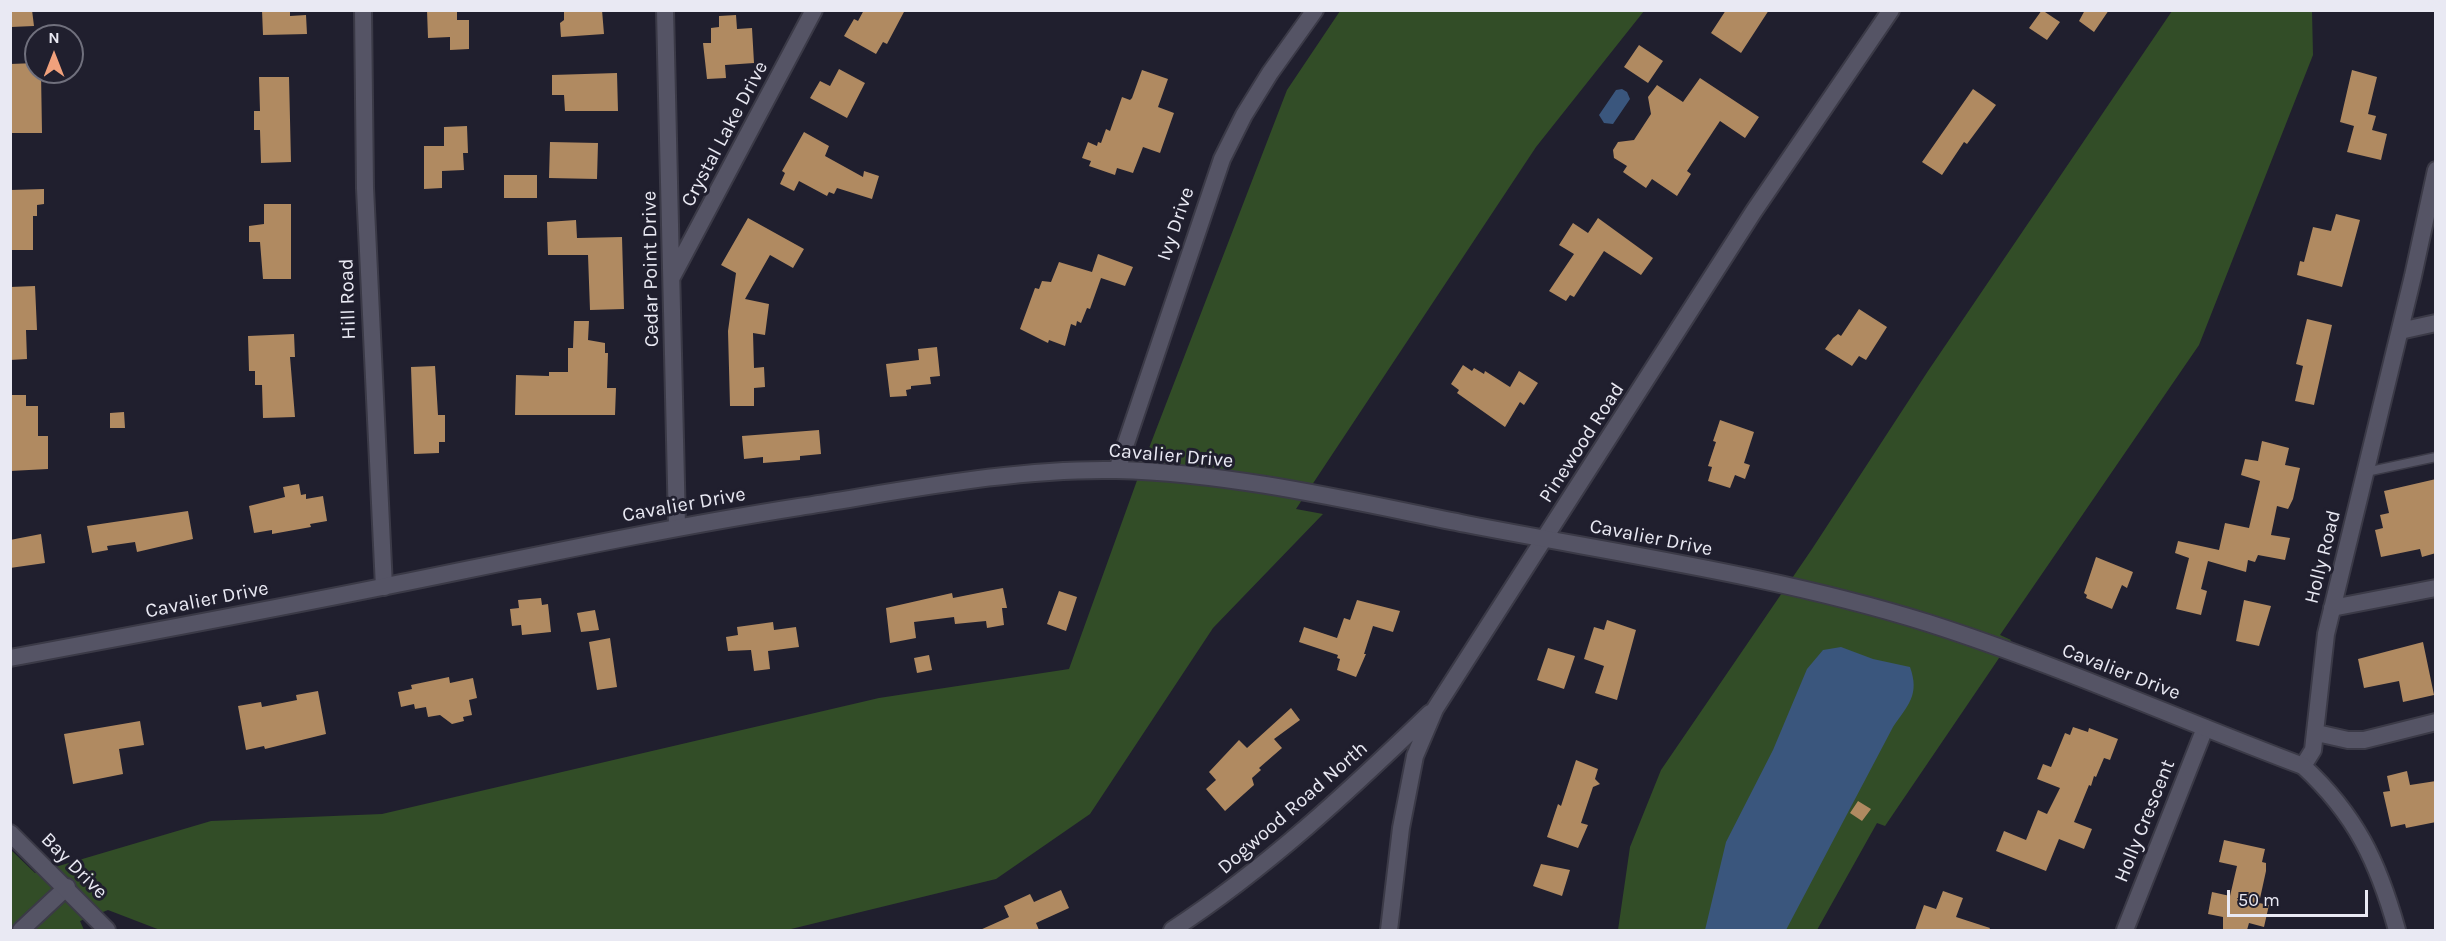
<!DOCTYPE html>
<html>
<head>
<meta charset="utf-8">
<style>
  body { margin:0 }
  #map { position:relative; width:2446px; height:941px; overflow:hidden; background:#201f2e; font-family:Karla,sans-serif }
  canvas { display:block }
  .frame { position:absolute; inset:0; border:12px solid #e9e9f3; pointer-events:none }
  .north { position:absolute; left:24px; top:24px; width:60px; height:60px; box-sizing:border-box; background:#201f2e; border:2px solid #70707d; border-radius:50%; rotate:0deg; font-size:16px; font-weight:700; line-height:24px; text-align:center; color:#e9e9f3 }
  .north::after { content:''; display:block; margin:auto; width:21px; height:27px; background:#f1a17c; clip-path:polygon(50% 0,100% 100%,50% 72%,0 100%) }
  .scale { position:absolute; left:2227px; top:890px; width:141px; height:27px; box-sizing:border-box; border:3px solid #e9e9f3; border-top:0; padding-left:8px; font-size:18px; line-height:21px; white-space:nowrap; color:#e9e9f3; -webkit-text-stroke:4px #201f2e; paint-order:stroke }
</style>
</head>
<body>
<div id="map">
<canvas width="2446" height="941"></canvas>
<div class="frame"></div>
<div class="north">N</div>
<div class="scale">50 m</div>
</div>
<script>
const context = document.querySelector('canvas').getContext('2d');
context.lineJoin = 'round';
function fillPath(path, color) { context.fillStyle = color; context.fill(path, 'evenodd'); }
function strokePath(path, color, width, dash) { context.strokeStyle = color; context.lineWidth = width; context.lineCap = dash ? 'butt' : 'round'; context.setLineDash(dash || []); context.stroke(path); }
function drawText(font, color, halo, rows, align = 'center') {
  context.font = font + ' Karla,sans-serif'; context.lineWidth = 6; context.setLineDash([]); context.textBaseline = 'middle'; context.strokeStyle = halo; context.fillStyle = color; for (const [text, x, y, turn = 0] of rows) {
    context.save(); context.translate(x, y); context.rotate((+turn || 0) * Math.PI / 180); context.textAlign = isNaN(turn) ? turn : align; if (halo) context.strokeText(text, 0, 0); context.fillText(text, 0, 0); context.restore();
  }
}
fillPath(new Path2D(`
  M1340 11H1644L1536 147 1296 509 1323 514 1213 628 1090 814 996 879 787 930H160L108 910 80 921 84 930H11L10 849 35 873 211 821 382 814 879 698 1069 669 1144 461 1287 90Z
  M2172 11H2312L2313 55 2199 345 2000 635 2011 640 1995 664 1885 826 1877 823 1817 930H1618L1630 847 1661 770 1812 549 1928 371Z`), '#324d27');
fillPath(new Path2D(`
  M1622 89 1627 92 1630 99 1613 124 1604 123 1599 115 1616 90Z
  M1841 647 1873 659 1910 667C1920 695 1908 705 1893 727L1786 930H1705L1726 842 1773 750 1807 669 1823 650Z`), '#3a567d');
fillPath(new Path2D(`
  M11 10H32L34 26 11 27Z
  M262 10H290V16L306 15 307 34 263 35Z
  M427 10H457V20H469V49L450 50V37L428 38Z
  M564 10H602L604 34 561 37 560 23 564 20Z
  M864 10H905L887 44 883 42 876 54 844 36 854 19 858 21Z
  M1726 10H1769L1741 53 1711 33Z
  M2042 10 2060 22 2047 40 2029 28Z
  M2085 10H2109L2094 32 2079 21Z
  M736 15 737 29 752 28 754 63 725 65 726 78 707 79 703 43H711V28L719 27V16Z
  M1639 45 1663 61 1648 83 1624 67Z
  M36 63V72H41L42 133H10V64Z
  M839 69 865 83 847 118 810 98 820 81 830 86Z
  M1142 70 1168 79 1158 107 1174 113 1160 153 1143 147 1133 173 1117 168 1115 175 1089 166 1091 161 1082 158 1088 142 1097 146 1098 142 1101 143 1106 129 1110 131 1122 97 1130 100 1132 98Z
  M2352 70 2377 77 2368 114 2376 116 2372 130 2387 134 2381 160 2347 152 2354 126 2340 122Z
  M617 73 618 111H565L564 95H552V75Z
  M259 77H289L291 162 261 163 260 130H254V111H260Z
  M1700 78 1759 117 1745 138 1720 121 1687 171 1691 174 1677 196 1652 179 1646 188 1623 172 1627 166 1614 158 1613 150 1618 142 1634 140 1651 114 1648 97 1657 85 1683 102Z
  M1973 89 1996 105 1967 144 1964 142 1942 175 1922 162Z
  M467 126 468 153H463L464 170 442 171V188L424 189V146H444V127Z
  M804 132 829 146 825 156 863 177 864 171 879 176 872 199 837 188 834 194 829 192 827 196 799 181 794 191 780 184 785 173 782 171Z
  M550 142 598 143 597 179 549 178Z
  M504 175H537V198H504Z
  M44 189V204L37 205V216H33V250H10V190Z
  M264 204H291V279H263L260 242H249V226L264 224Z
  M2336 214 2360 220 2342 287 2297 275 2300 261 2304 262 2313 227 2331 231Z
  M748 218 804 249 793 268 770 255 745 299 769 304 765 335 753 333 754 368 764 367 765 387 754 388V406H730L728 331 736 273 721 265Z
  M1598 218 1653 258 1641 275 1604 251 1574 297 1570 295 1566 301 1549 291 1574 254 1559 245 1573 223 1588 233Z
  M576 220 577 238 622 237 624 309 590 310 588 255H548L547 222Z
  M1098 254 1133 267 1125 286 1101 278 1090 309 1087 308 1081 323 1077 321 1076 326 1071 324 1065 346 1049 340 1048 343 1020 329 1035 288 1039 289 1042 281 1051 282 1059 262 1092 272Z
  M35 286 37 330H26L27 359 10 360V287Z
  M1859 309 1887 327 1866 360 1859 356 1852 366 1825 349 1833 338 1838 334 1841 336Z
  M2307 319 2332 325 2314 405 2295 401 2303 366 2296 364Z
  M574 321H589L588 340 605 343V353H608L607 388H616L615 415H515L516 375 549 376V372H568V348H573Z
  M294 334 295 357H290L295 417 263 418 262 385H255V371H249L248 336Z
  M937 347 940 376 930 377 931 384 911 386V389L906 390 907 396 890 397 886 364 919 360 918 349Z
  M1463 365 1472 371 1474 368 1484 374 1485 371 1510 387 1519 371 1538 383 1524 405 1520 402 1505 427 1457 393 1459 390 1451 384Z
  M435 366 438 415H445V442H439V453L414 454 411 367Z
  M10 395H26V406H38V436H48V469L10 471Z
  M124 412 125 428H110V413Z
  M1720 420 1754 432 1744 463 1750 465 1745 479 1735 475 1730 488 1708 481 1712 467 1708 466 1716 442 1713 441Z
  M819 430 821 454 800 456V460L763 463V457L744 459 742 436Z
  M2262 441 2289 448 2285 465 2300 468 2293 499 2288 509 2277 506 2271 535 2290 538 2285 560 2258 555 2255 562 2248 560 2246 572 2208 561 2201 589 2207 591 2201 615 2176 609 2189 558 2175 553 2178 541 2219 550 2225 523 2249 528 2260 481 2241 475 2245 459 2258 461Z
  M2436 479V553L2422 557 2420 549 2381 557 2375 530 2383 528 2380 515 2389 513 2384 491Z
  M299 484 301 495 306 494V499L323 496 327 521 310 524 311 527 272 534V530L254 533 249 506 285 497 283 487Z
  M188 511 193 539 137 552 135 542 107 546 108 550 92 553 87 526Z
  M41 534 45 563 10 568V540Z
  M2096 557 2133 572 2127 588 2122 585 2112 609 2086 598 2087 595 2084 593Z
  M1003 588 1007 608H1002L1004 625 987 628 986 621 955 624 954 617 914 622 916 638 890 643 886 608 952 593 953 598Z
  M1059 591 1077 597 1066 631 1047 624Z
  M541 598 542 605 548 604 551 632 522 635 521 625 512 626 510 609 519 608 518 600Z
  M1357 600 1400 611 1393 632 1373 626 1364 654H1366L1356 677 1337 670 1340 659 1337 658 1338 655 1299 642 1304 627 1337 638 1344 618 1350 620Z
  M2244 600 2271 606 2259 646 2236 641Z
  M595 610 599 630 581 632 577 613Z
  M1607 620 1636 630 1617 700 1595 693 1604 666 1584 659 1594 627 1604 630Z
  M773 622 774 630 796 627 799 647 768 651 770 669 754 671 751 650 728 651 726 637 738 635 737 627Z
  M610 638 617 687 597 690 589 642Z
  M2423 642 2434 695 2403 702 2399 681 2364 688 2358 659Z
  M1548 648 1575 656 1564 689 1537 680Z
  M929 655 932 670 917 673 914 658Z
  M449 677 450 683 473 678 477 698 469 700 472 715 463 717 464 721 452 724 440 715 428 717 426 707 415 709 414 704 401 707 398 692 412 689 411 685Z
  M318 691 326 734 265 749 264 746 246 750 238 706 261 702 262 707 297 700 296 695Z
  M1291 708 1300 720 1274 739 1282 748 1259 768 1261 770 1252 778 1254 785 1225 811 1206 789 1216 780 1209 772 1239 740 1247 748Z
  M140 721 144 745 119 749 123 774 73 784 64 734Z
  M2073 727 2088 732 2089 728 2118 739 2110 760 2104 758 2096 777 2094 776 2091 786 2089 785 2074 822 2092 829 2084 849 2059 839 2046 871 1996 851 2004 831 2026 840 2038 810 2047 814 2060 788 2037 779 2043 764 2051 767 2065 733 2070 735Z
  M1576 760 1598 769 1595 779 1600 784 1593 787 1581 823 1588 825 1578 848 1547 837 1558 804 1561 806Z
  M2407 771 2410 785 2436 781V822L2406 828 2405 824 2391 827 2383 792 2390 791 2387 776Z
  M1858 801 1871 809 1862 821 1850 813Z
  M2224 840 2265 849 2262 862 2266 863V871L2259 903 2269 905 2264 927 2249 923 2247 930H2223V917L2208 914 2212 892 2230 896 2237 866 2219 862Z
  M1541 864 1570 870 1562 896 1533 886Z
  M1061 890 1069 908 1036 923 1039 930H980L1009 917 1004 906 1030 894 1034 902Z
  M1943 891 1963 898 1956 917 1990 928 1989 930H1915L1924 905 1936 909Z`), '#b08a61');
const service = new Path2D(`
  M2366 472 2436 457`);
const minor = new Path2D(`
  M363 10 365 188 384 587
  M665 10 677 526
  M672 277 814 10
  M2400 331 2436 323
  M1117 470 1222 159 1244 115 1270 73 1315 10
  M2332 608 2436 588
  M2317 733 2348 740H2364L2436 722
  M2303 766 2313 750 2326 634 2413 276 2436 170
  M21 930 67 887
  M1172 930C1267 868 1348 792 1430 713
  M1389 930 1401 828 1415 756 1435 709 1754 211 1891 10
  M2125 930 2205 728`);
const tertiary = new Path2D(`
  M10 658C134 635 258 612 382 587 521 559 659 529 799 507 902 491 1012 468 1116 470 1234 473 1351 501 1466 524 1620 554 1778 576 1928 623 2056 664 2178 719 2303 766 2356 815 2378 862 2397 930
  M10 833 107 930`);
strokePath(service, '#3b3a47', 11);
strokePath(minor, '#3b3a47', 20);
strokePath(tertiary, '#3b3a47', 20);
strokePath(service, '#555465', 8);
strokePath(minor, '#555465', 16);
strokePath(tertiary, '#555465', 16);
drawText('20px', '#e9e9f3', '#201f2e', [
  ["Crystal Lake Drive",725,134,-62],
  ["Ivy Drive",1176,224,-71],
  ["Cedar Point Drive",651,269,-91],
  ["Hill Road",348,299,-92],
  ["Pinewood Road",1582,443,-57],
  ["Cavalier Drive",1171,456,5],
  ["Cavalier Drive",684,505,-10],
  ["Cavalier Drive",1651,538,11],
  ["Holly Road",2323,557,-76],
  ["Cavalier Drive",207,600,-11],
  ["Cavalier Drive",2121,672,21],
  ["Dogwood Road North",1293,808,-41],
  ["Holly Crescent",2145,821,-68],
  ["Bay Drive",74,866,45]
]);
</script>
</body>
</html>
